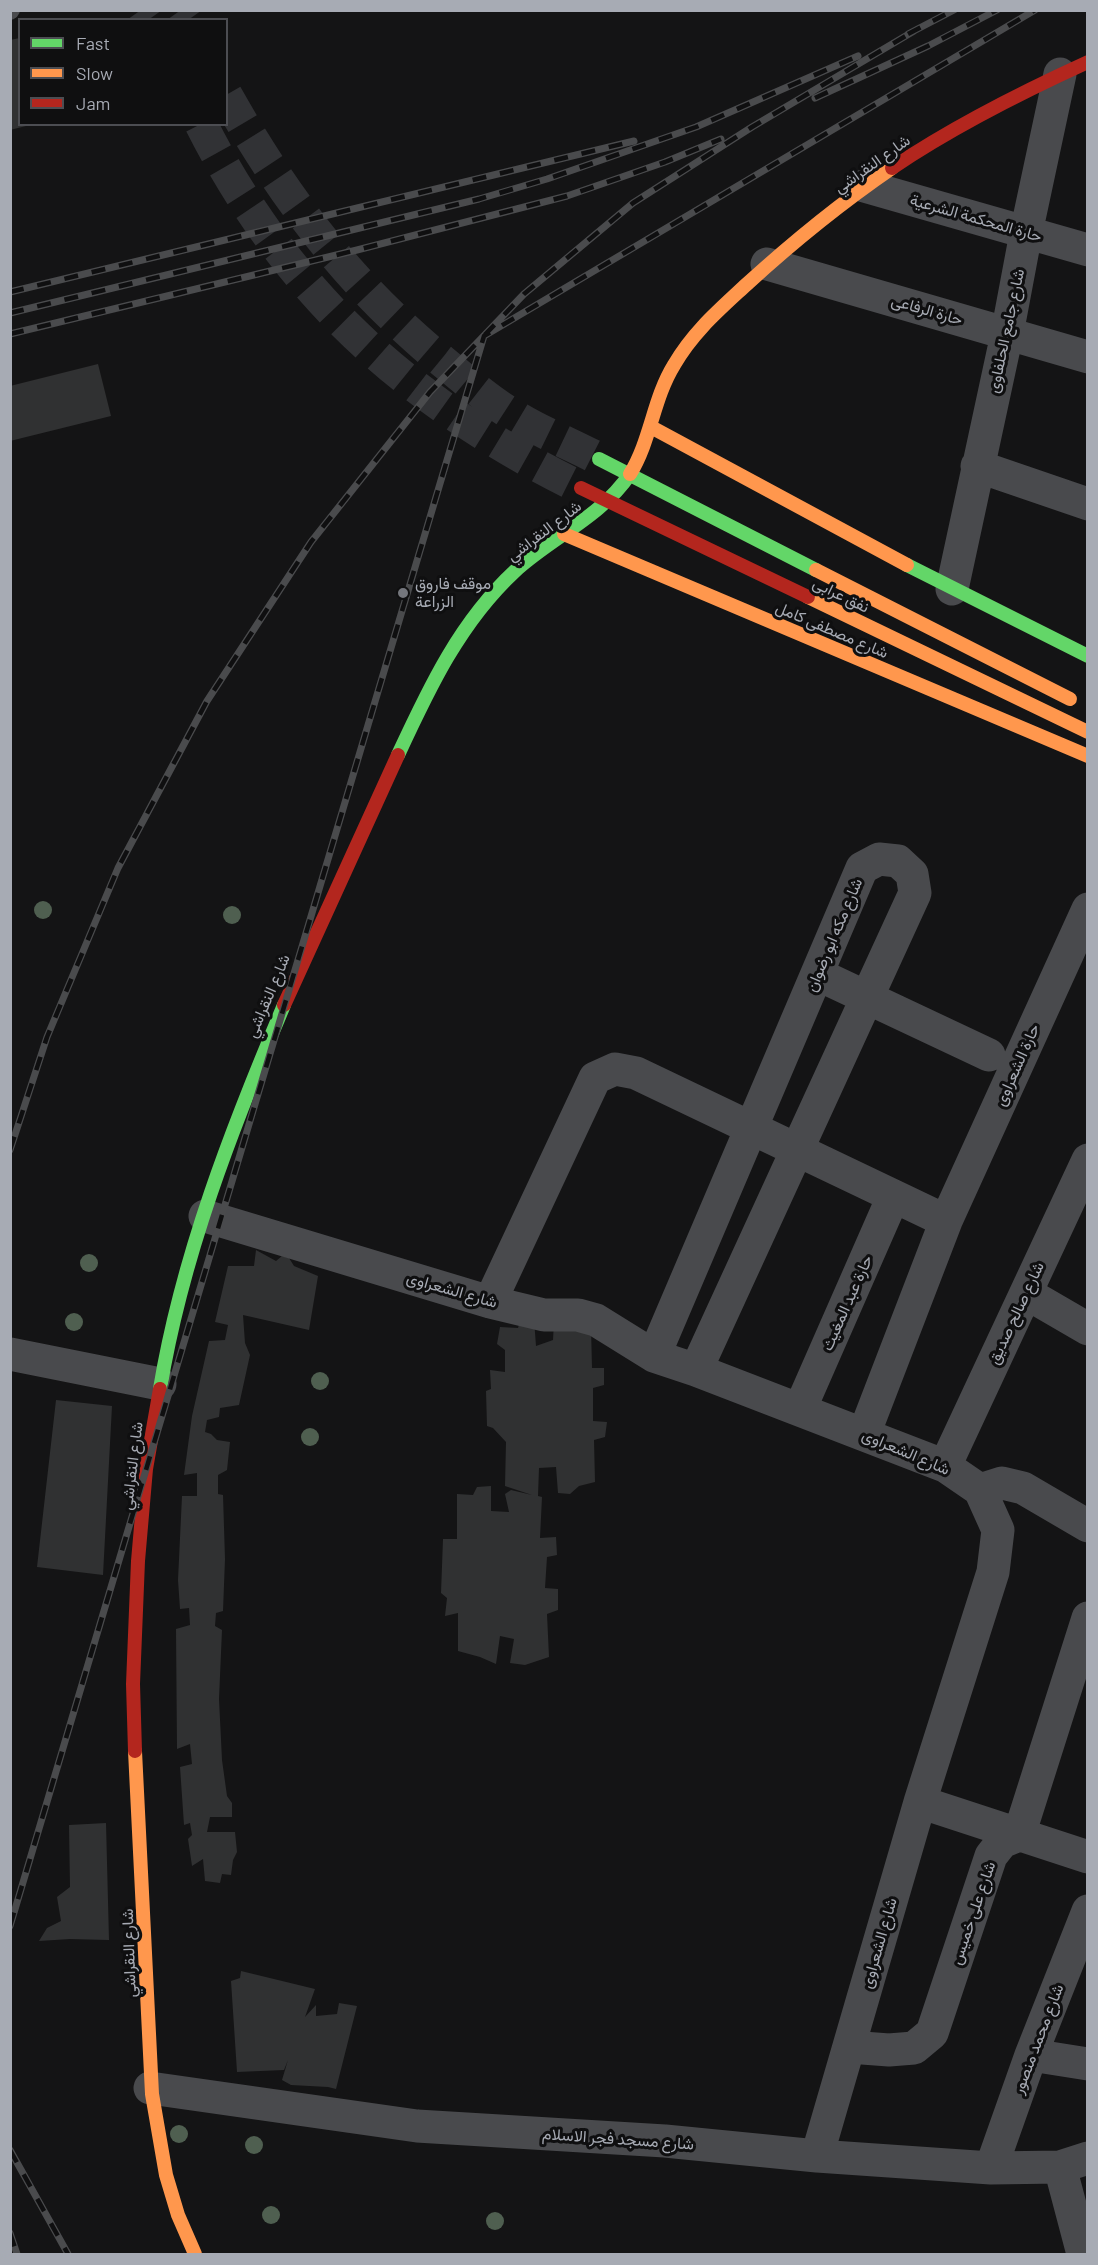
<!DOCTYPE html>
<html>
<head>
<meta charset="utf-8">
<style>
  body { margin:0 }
  #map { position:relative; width:1098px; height:2265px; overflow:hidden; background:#141415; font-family:Barlow,sans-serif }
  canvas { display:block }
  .frame { position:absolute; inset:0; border:12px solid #a7abb4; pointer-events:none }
  .legend { position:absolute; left:18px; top:18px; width:210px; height:108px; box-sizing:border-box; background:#0f0f10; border:2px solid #4c4d52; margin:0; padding:8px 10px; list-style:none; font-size:18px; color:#a7abb4 }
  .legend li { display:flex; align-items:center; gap:12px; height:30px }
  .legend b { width:30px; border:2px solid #4c4d52 }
</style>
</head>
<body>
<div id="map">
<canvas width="1098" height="2265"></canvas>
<div class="frame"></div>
<ul class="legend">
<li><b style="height:8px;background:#63d668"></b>Fast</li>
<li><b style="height:8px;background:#ff974d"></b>Slow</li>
<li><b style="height:8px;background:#b3261e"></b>Jam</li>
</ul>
</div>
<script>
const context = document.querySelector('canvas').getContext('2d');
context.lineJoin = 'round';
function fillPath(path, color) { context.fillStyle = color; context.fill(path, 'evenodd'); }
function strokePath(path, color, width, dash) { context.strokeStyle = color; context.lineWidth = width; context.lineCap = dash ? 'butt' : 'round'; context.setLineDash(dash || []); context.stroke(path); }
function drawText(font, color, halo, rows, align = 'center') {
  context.font = font + ' Barlow,Vazirmatn,sans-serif'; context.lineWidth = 6; context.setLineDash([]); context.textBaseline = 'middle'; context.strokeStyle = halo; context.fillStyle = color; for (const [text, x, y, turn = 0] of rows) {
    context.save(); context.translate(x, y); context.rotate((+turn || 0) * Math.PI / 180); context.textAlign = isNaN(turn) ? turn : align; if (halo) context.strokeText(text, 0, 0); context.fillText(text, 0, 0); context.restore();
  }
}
fillPath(new Path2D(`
  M20 38V124L30 125 10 130V40Z
  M98 364 111 416 10 441V386Z
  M256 1250 276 1261 282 1256 289 1258 294 1266 318 1276 309 1330 243 1315 245 1343 250 1355 239 1405 220 1408 219 1417 207 1420 205 1432 211 1434 217 1440 230 1442 227 1470 218 1475V1494L223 1495 225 1559 223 1611 216 1613 215 1626 222 1630 219 1699 222 1760 227 1796 232 1803V1817H210L207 1832H235L237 1852 233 1860 231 1875 222 1874 220 1883 205 1881 203 1859 192 1866 188 1839 192 1835 190 1823 184 1825 180 1767 192 1764 190 1744 177 1749 176 1629 190 1625 189 1608 180 1609 178 1580 182 1496H197V1473L184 1475 192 1416 209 1341 225 1340 228 1325 215 1322 228 1266H254Z
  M534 1319 536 1346 553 1340 554 1321 591 1327 592 1368H604V1385L593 1388V1421L607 1422 605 1437 594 1440 595 1482 579 1486 570 1494 558 1493 556 1467 539 1468 538 1496 542 1497 540 1538 556 1537 557 1555 547 1557 545 1588 558 1589V1610L547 1614 549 1657 525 1665 510 1663 514 1639 500 1636 496 1664 480 1657 458 1651V1613L445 1616 447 1598 441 1593 443 1539H457V1494L473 1495 477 1487 491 1486V1511L509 1512 505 1494 511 1490 532 1495 505 1486 506 1442 493 1428 487 1426 486 1391 491 1389 490 1370 505 1372V1350L497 1344 500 1327 518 1328 520 1321Z
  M56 1400 112 1406 103 1575 37 1567Z
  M106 1823 109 1940 70 1939 39 1941 47 1928 61 1921 57 1897 70 1887 69 1825Z
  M241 1971 315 1989 305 2017 316 2005V2016L337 2014 339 2003 357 2006 336 2089 328 2087 291 2085 282 2080 288 2060 284 2070 237 2072 231 1981 240 1978Z`), '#303132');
strokePath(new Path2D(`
  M141 10 148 20
  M181 10 188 20
  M226 95C285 199 349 284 441 360 464 379 488 400 513 415 540 432 571 444 599 459
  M201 124C287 294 411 405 581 488`), '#313235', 33, [33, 16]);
strokePath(new Path2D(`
  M10 11 11 10`), '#494a4d', 18);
strokePath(new Path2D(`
  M864 186 1088 250
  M767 264 1088 357
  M977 466 1088 504
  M952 589 1007 334 1026 233 1060 74
  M817 974 989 1055
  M205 1216 490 1302 544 1315H578L596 1320 654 1356 696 1370 945 1466 980 1490 998 1530 993 1572 920 1802 817 2156
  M1026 1293 1088 1329
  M490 1302 595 1078 615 1069 636 1073 946 1221
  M10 1354 160 1384
  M654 1356 862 868 879 859 898 861 912 874 915 893 696 1370
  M800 1409 893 1197
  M864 1434 946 1221 1088 909
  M945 1466 1088 1160
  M980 1490 1002 1483 1023 1488 1088 1526
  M920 1802 1088 1857
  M849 2047 889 2050 914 2048 932 2033 991 1856 1002 1842 1019 1835 1088 1618
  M1031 2055 1088 2064
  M150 2088 417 2126 665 2141 817 2156 991 2168 1060 2167 1088 2158
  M1060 2167 1083 2254
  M991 2168 1031 2055 1088 1911`), '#494a4d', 33);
strokePath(new Path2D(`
  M599 459 816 570
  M907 565 1088 656
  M398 755C429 688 460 622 515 571 552 537 601 517 630 474
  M160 1389C182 1256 232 1128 284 1005`), '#63d668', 14);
strokePath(new Path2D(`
  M651 427 907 565
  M630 474C651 440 653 399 674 365 693 332 719 310 747 284 793 242 841 203 892 168
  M564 534 1088 756
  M816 570 1070 699
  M808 597 1088 732
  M135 1751 152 2094 166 2175 178 2215 195 2254`), '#ff974d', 14);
strokePath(new Path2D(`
  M892 168C954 126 1020 93 1088 62
  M581 488 808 597
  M284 1005 398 755
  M135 1751 133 1684 138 1561 146 1469 160 1389`), '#b3261e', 14);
const rail = new Path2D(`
  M908 34 954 10
  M815 98 928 46 997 10
  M10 292 634 141
  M10 313 479 199 547 179 696 127 858 56
  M10 334 357 250 567 196 665 162 721 139
  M10 1150 47 1037 118 868 207 701 311 542 430 392 524 294 633 203 752 127 914 31
  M10 1926 484 336 1035 10
  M10 2150 68 2254
  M10 2233 17 2254`);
strokePath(rail, '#4a4b4d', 7);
strokePath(rail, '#0f0f10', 4.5, [14]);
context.fillStyle = '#4f5f50';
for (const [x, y] of [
  [43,910],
  [232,915],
  [89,1263],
  [74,1322],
  [320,1381],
  [310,1437],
  [179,2134],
  [254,2145],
  [271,2215],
  [495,2221]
]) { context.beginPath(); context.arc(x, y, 9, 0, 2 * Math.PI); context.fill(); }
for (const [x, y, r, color] of [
  [403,593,6,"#74767c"]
]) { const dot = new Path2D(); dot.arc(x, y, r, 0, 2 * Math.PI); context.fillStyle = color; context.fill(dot); strokePath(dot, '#0f0f10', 2); }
drawText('16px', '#a7abb4', '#0f0f10', [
  ["شارع النقراشي",872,164,-35],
  ["حارة المحكمة الشرعية",976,218,16],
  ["حارة الرفاعى",927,310,16],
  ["شارع جامع الحلفاوى",1006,331,-78],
  ["شارع النقراشي",544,531,-37],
  ["نفق عرابى",841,595,26],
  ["شارع مصطفى كامل",832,630,23],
  ["شارع مكه ابو رضوان",834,935,-67],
  ["شارع النقراشي",268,996,-67],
  ["حارة الشعراوى",1017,1065,-66],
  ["شارع الشعراوى",452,1290,16],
  ["حارة عبد المغيث",847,1303,-66],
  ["شارع صالح صديق",1016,1313,-65],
  ["شارع الشعراوى",906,1452,23],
  ["شارع النقراشي",132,1466,-83],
  ["شارع على خميس",973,1913,-71],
  ["شارع الشعراوى",879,1943,-74],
  ["شارع النقراشي",129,1953,-92],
  ["شارع محمد منصور",1038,2039,-69],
  ["شارع مسجد فجر الاسلام",618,2139,4]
]);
drawText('16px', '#a7abb4', '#0f0f10', [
  ["موقف فاروق",415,584],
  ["الزراعة",415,602]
], 'left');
</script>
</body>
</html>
